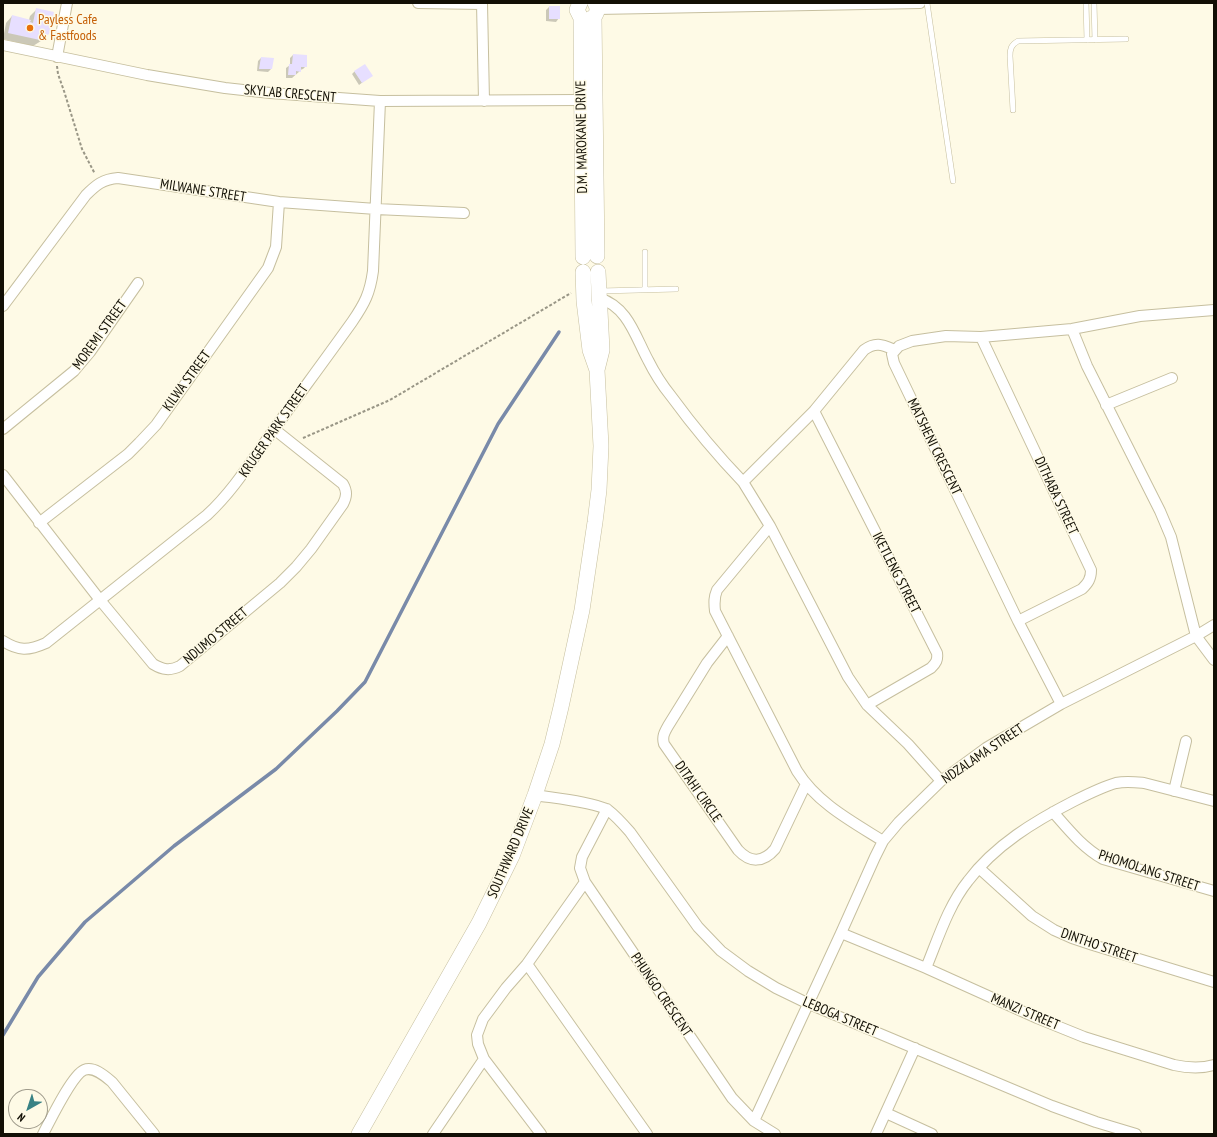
<!DOCTYPE html>
<html>
<head>
<meta charset="utf-8">
<style>
  body { margin:0 }
  #map { position:relative; width:1217px; height:1137px; overflow:hidden; background:#fefae6; font-family:"PT Sans Narrow",sans-serif }
  canvas { display:block }
  .frame { position:absolute; inset:0; border:4px solid #120f05; pointer-events:none }
  .north { position:absolute; left:8px; top:1089px; width:40px; height:40px; box-sizing:border-box; background:#fefae6; border:1px solid #a09c8c; border-radius:50%; rotate:219deg; font-size:11px; font-weight:700; line-height:16px; text-align:center; color:#120f05 }
  .north::after { content:''; display:block; margin:auto; width:14px; height:18px; background:#398284; clip-path:polygon(50% 0,100% 100%,50% 72%,0 100%) }
</style>
</head>
<body>
<div id="map">
<canvas width="1217" height="1137"></canvas>
<div class="frame"></div>
<div class="north">N</div>
</div>
<script>
const context = document.querySelector('canvas').getContext('2d');
context.lineJoin = 'round';
function fillPath(path, color) { context.fillStyle = color; context.fill(path, 'evenodd'); }
function strokePath(path, color, width, dash) { context.strokeStyle = color; context.lineWidth = width; context.lineCap = dash ? 'butt' : 'round'; context.setLineDash(dash || []); context.stroke(path); }
function drawText(font, color, halo, rows, align = 'center') {
  context.font = font + ' "PT Sans Narrow",sans-serif'; context.lineWidth = 3; context.setLineDash([]); context.textBaseline = 'middle'; context.strokeStyle = halo; context.fillStyle = color; for (const [text, x, y, turn = 0] of rows) {
    context.save(); context.translate(x, y); context.rotate((+turn || 0) * Math.PI / 180); context.textAlign = isNaN(turn) ? turn : align; if (halo) context.strokeText(text, 0, 0); context.fillText(text, 0, 0); context.restore();
  }
}
fillPath(new Path2D(`
  M549 7H559V18L556 22 546 21V10Z
  M37 9 48 34 41 41 33 46 3 39 6 23 12 16 29 20 30 16Z
  M293 55 306 66 303 69 300 70V71L292 78H286V68L290 65V58Z
  M261 58 271 69 268 72 257 71 258 61Z
  M355 71 371 76 359 85 352 74Z`), '#0003');
strokePath(new Path2D(`
  M3 1035 38 977 85 922 174 846 276 769 337 711 365 682 498 424 559 332`), '#798aa9', 3.5);
fillPath(new Path2D(`
  M549 6H560V19H549Z
  M36 8 54 12 49 34 40 40 8 33 12 15 31 20 30 22 33 23Z
  M293 54 307 55V67H301V72L296 71V75H288L289 64H292Z
  M261 57 274 58 272 69H259Z
  M365 64 373 76 362 83 354 71Z`), '#e7dfff');
const service = new Path2D(`
  M927 3 953 181
  M1086 3 1087 40
  M1094 3 1095 40
  M1013 110 1010 56C1010 49 1011 45 1018 41L1126 39
  M645 252V290
  M601 291 676 289`);
const minor = new Path2D(`
  M418 3 482 4
  M482 3 484 101
  M597 9 920 3
  M3 45 147 75 225 88 270 93 380 101 581 100
  M57 57 67 3
  M599 298C628 307 635 336 648 360 654 372 662 385 671 396 693 426 717 455 743 482
  M3 306 86 195C96 185 103 179 118 178L279 202 376 209 464 213
  M1072 329 1087 366 1160 511 1171 537 1196 636 1214 660
  M981 337 1091 570C1091 579 1088 583 1082 589L1018 621
  M895 350C883 345 876 341 864 350L814 411 743 482 770 526 848 677 867 705 908 744 941 781
  M1106 405 1172 378
  M814 411 937 653C938 660 936 663 931 668L867 705
  M3 429 74 371 90 352 138 283
  M3 475 100 600 153 664C163 670 170 671 180 666L280 583 296 567 311 549 343 504C347 496 347 491 343 484L274 429
  M39 523 128 454 139 443 156 425 268 268 276 247 279 202
  M770 526 717 590C714 597 714 602 715 611L797 771C817 803 851 821 883 841
  M728 636 707 663 668 726C664 733 662 737 664 744L738 850C750 863 763 863 775 849L806 784
  M3 641C19 651 28 651 46 643L207 515C235 489 253 458 275 428 301 392 327 357 352 322 365 303 370 293 373 271L380 101
  M1061 704 1018 621 894 363 892 354 899 346 912 341 946 336 981 337 1072 329 1140 316 1214 310
  M1174 791 1186 741
  M535 795C553 798 594 802 608 810 616 816 623 824 630 832L698 927 721 951 748 971 776 988 809 1004 1052 1106 1096 1122 1136 1134
  M607 809 582 857 580 868 585 882 732 1098 754 1121 775 1134
  M1053 812C1068 829 1082 847 1103 859L1214 891
  M979 868 1032 916 1054 930 1072 938 1093 945 1214 982
  M841 933 926 968 1037 1018 1084 1037 1174 1065C1188 1068 1200 1069 1214 1065
  M527 964 647 1134
  M926 968C938 939 948 906 968 881 995 845 1035 821 1074 801 1088 794 1102 787 1116 783 1126 781 1134 782 1144 783L1214 801
  M886 1113 932 1134
  M754 1121 841 933 875 857 883 841 899 822 941 781 986 748 1061 704 1196 636 1214 625
  M43 1134C50 1121 72 1075 84 1070 94 1066 105 1076 112 1082L154 1134
  M433 1134 484 1059
  M541 1134 484 1059 478 1044 477 1035 483 1019 506 988 527 964 585 882
  M876 1134 915 1048`);
const secondary = new Path2D(`
  M580 3 577 10 581 18 583 257
  M594 17 597 256
  M585 20C595 20 600 11 595 3
  M597 370 602 350 598 272
  M359 1134 479 923 512 856 535 795 552 744 561 707 582 610 595 522 599 490 601 446 597 370 590 350 584 301 583 272`);
strokePath(service, '#c6bf9f', 6);
strokePath(minor, '#c6bf9f', 12);
strokePath(secondary, '#c6bf9f', 16);
strokePath(new Path2D(`
  M57 66 58 74 64 91 82 149 95 174
  M303 438 390 400 571 293`), '#999686', 2, [3, 2]);
strokePath(service, '#fff', 5);
strokePath(minor, '#fff', 10);
strokePath(secondary, '#fff', 15);
for (const [x, y, r, color] of [
  [30,28,4,"#e8710a"]
]) { const dot = new Path2D(); dot.arc(x, y, r, 0, 2 * Math.PI); context.fillStyle = color; context.fill(dot); strokePath(dot, '#fefae6', 1.5); }
drawText('14px', '#c56008', '#fefae6', [
  ["Payless Cafe",38,20],
  ["& Fastfoods",38,36]
], 'left');
drawText('14px', '#120f05', '#fefae6', [
  ["SKYLAB CRESCENT",290,94,5],
  ["D.M. MAROKANE DRIVE",582,137,-91],
  ["MILWANE STREET",203,191,9],
  ["MOREMI STREET",100,335,-54],
  ["KILWA STREET",187,381,-54],
  ["KRUGER PARK STREET",274,431,-55],
  ["MATSHENI CRESCENT",934,447,64],
  ["DITHABA STREET",1056,496,65],
  ["IKETLENG STREET",896,573,63],
  ["NDUMO STREET",216,636,-40],
  ["NDZALAMA STREET",983,754,-34],
  ["DITAHI CIRCLE",698,792,55],
  ["SOUTHWARD DRIVE",511,853,-67],
  ["PHOMOLANG STREET",1149,871,18],
  ["DINTHO STREET",1099,946,19],
  ["PHUNGO CRESCENT",661,995,56],
  ["MANZI STREET",1025,1012,23],
  ["LEBOGA STREET",840,1017,23]
]);
</script>
</body>
</html>
